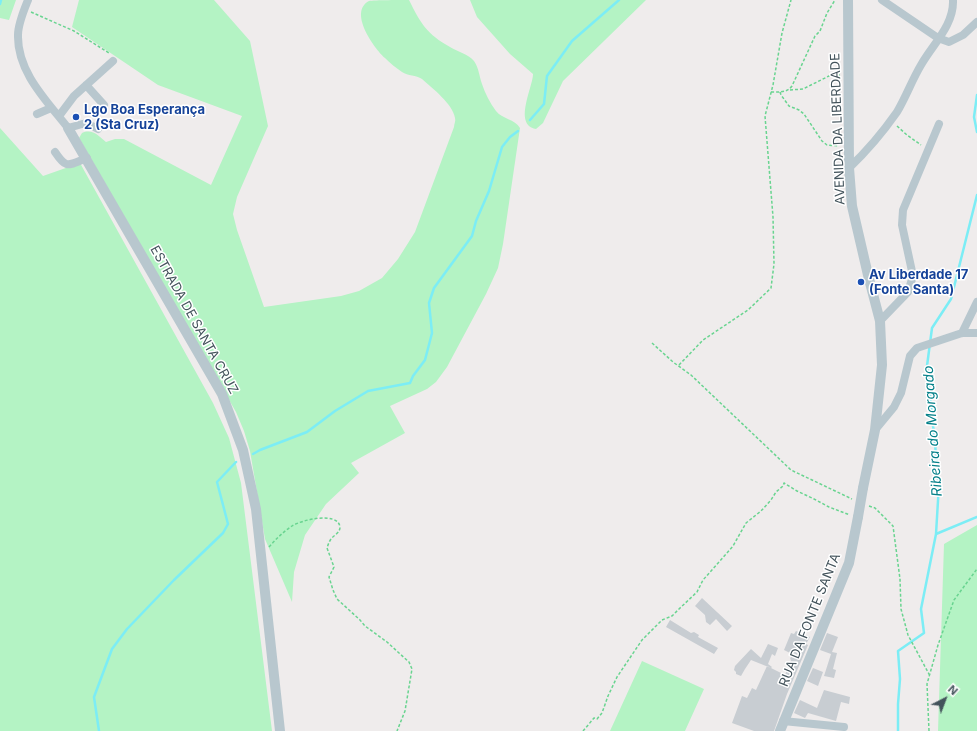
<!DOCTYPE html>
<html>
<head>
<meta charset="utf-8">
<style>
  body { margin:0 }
  #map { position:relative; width:977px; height:731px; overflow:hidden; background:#efecec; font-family:Inter,sans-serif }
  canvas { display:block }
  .north { position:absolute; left:925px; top:679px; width:40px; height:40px; -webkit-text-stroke:3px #fff; paint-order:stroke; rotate:42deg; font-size:11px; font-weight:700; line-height:16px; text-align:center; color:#43535b }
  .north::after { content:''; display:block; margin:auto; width:14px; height:18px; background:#43535b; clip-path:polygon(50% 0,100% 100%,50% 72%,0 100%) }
</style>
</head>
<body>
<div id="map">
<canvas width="977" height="731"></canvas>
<div class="north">N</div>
</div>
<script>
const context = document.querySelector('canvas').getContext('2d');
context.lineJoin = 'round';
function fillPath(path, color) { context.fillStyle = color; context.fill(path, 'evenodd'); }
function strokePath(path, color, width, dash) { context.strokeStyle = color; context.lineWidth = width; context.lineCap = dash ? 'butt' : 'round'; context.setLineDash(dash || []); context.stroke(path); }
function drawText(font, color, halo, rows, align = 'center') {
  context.font = font + ' Inter,sans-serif'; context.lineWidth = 3; context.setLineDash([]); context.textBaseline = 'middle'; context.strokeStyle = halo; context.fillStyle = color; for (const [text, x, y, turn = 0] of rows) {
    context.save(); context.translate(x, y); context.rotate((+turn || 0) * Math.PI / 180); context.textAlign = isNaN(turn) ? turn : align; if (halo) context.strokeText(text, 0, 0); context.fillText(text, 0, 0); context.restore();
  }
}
fillPath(new Path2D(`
  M0 0H16L9 20 0 18Z
  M79 0H214L250 41 268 126 237 197 233 214 237 230 264 307 341 296 359 291 382 278 398 259 415 232 454 127C454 124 456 121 455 118 453 104 432 88 422 79 416 75 408 76 402 72 396 68 390 63 385 58 374 48 348 12 369 1 374 0 402 0 409 0 421 24 427 34 450 47 458 52 468 54 474 61 479 68 479 76 482 84 485 93 490 103 496 111 502 119 515 119 520 128L503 244 498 268 486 294 447 367 436 382 427 389 390 406 405 433 351 463 359 473 326 504 305 535 294 572 292 602 265 539 250 451 244 431 236 412 79 138 82 133C92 128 99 136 106 142L115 139H124L211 185 242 116 158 85 72 27Z
  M470 0H646L563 81 543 123 536 129C513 125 533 87 533 74L510 54 477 17Z
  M0 128 43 176 80 163 213 403 229 438 241 483 272 731H0Z
  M977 525V731H938L944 544Z
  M642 661 704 689 685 731H610Z`), '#b4f3c4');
strokePath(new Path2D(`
  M0 4 1 0
  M977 95 974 117 977 132
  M530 120 544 104 547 76 572 41 619 0
  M253 454 260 450 307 432 335 411 368 391 410 383 413 376 425 360 432 333 429 303 434 288 472 236 476 221 489 191 502 147 510 137 518 131
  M936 534 977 517
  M99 731 94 697 112 649 127 629 174 580 223 533 228 524 217 482 236 462
  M898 731V704L900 679 898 651 924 633 921 609 936 534 939 484 927 366 932 328 951 299 977 195`), '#7cedf5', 2.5);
fillPath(new Path2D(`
  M702 598 732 626 727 631 716 619 710 625 706 622 705 615 695 606Z
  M670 620 691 633 694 632 699 635 698 637 718 648 714 654 666 627Z
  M796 631 810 637 806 644 808 645 787 694 774 731H754L732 723 742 696 747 698 752 688 756 690 767 666 785 675 791 660 790 659 792 654 784 650 791 633 794 634Z
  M827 633 838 637 832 652 837 653 833 669 836 670 834 678 824 676 831 654 820 650Z
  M768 644 778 648 775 656 772 654 768 664 772 667 771 668 751 660 745 669 741 676 736 674V672L734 670 735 666 751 649 761 658Z
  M813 668 823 672 818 686 807 681Z
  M824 690 850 697 849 704 841 702 836 721 808 713 805 718 794 713 800 700 817 708Z`), '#c8cdd2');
strokePath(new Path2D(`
  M31 12 74 31 109 53
  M790 90 803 89 829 76 840 75
  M771 92C779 92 787 93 792 86L815 36 820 31 827 13 835 0
  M780 92 781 95 789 106 799 110 804 114 822 141 827 145 839 146
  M897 126 907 135 921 145
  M652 343 673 362 691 375 791 470 852 499
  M679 365 703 340 748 310 771 288 774 264 773 217 765 116 773 85 782 33 791 0
  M869 506 875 508 893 526 900 579 901 609 908 635 930 676
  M269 547C276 539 283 532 292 526 301 520 338 511 340 527 340 533 334 535 331 539 329 542 328 545 327 548L334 567 329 577 333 590 337 599 360 620 365 626 387 642 399 653 409 662 412 669 405 711 397 731
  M583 731 594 718 597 719 602 713 608 696 617 677 642 640 662 620 672 616 679 609 697 592 703 580 733 546 746 523 761 511 771 500 776 492 783 486 784 483 797 491 814 499 829 507 850 515
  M929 731 927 684 938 645 954 600 977 569`), '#69d490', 1.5, [3, 2]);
strokePath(new Path2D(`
  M28 0C24 10 18 24 18 35 17 72 47 101 68 128L86 123 98 129
  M882 0 938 38 949 42 963 35 977 22
  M86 85 104 105
  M37 114 51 108
  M59 116 74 96 113 61
  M55 152C67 170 68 165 87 158
  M849 168C867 151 883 132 897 112 906 97 912 80 921 65 933 44 954 25 953 0
  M880 321 908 292 913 276 902 225 903 210 939 124
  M962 333 977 302
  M875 430 894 407 901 393 910 356 917 348 962 333H977
  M783 721 844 727`), '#b8c7ce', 8);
strokePath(new Path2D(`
  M848 0 849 168 852 206 868 275 880 321 882 365 875 430 863 488
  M68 128 222 394 243 450 256 509 280 731
  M780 731 849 563 858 517`), '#b8c7ce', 10);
strokePath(new Path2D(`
  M858 517 863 488`), '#b8c7ce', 10);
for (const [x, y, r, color] of [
  [76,117,4,"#1a4fb4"],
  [861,282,4,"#1a4fb4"]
]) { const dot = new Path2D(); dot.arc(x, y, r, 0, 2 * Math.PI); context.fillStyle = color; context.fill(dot); strokePath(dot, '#fff', 1.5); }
drawText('bold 13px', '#164399', '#fff', [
  ["Lgo Boa Esperança",84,110],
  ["2 (Sta Cruz)",84,125],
  ["Av Liberdade 17",869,275],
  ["(Fonte Santa)",869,290]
], 'left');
drawText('13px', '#43535b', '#fff', [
  ["AVENIDA DA LIBERDADE",838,129,-92],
  ["ESTRADA DE SANTA CRUZ",194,320,61],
  ["RUA DA FONTE SANTA",810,620,-68]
]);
drawText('italic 14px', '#048089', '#fff', [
  ["Ribeira do Morgado",933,431,-94]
]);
</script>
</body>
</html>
